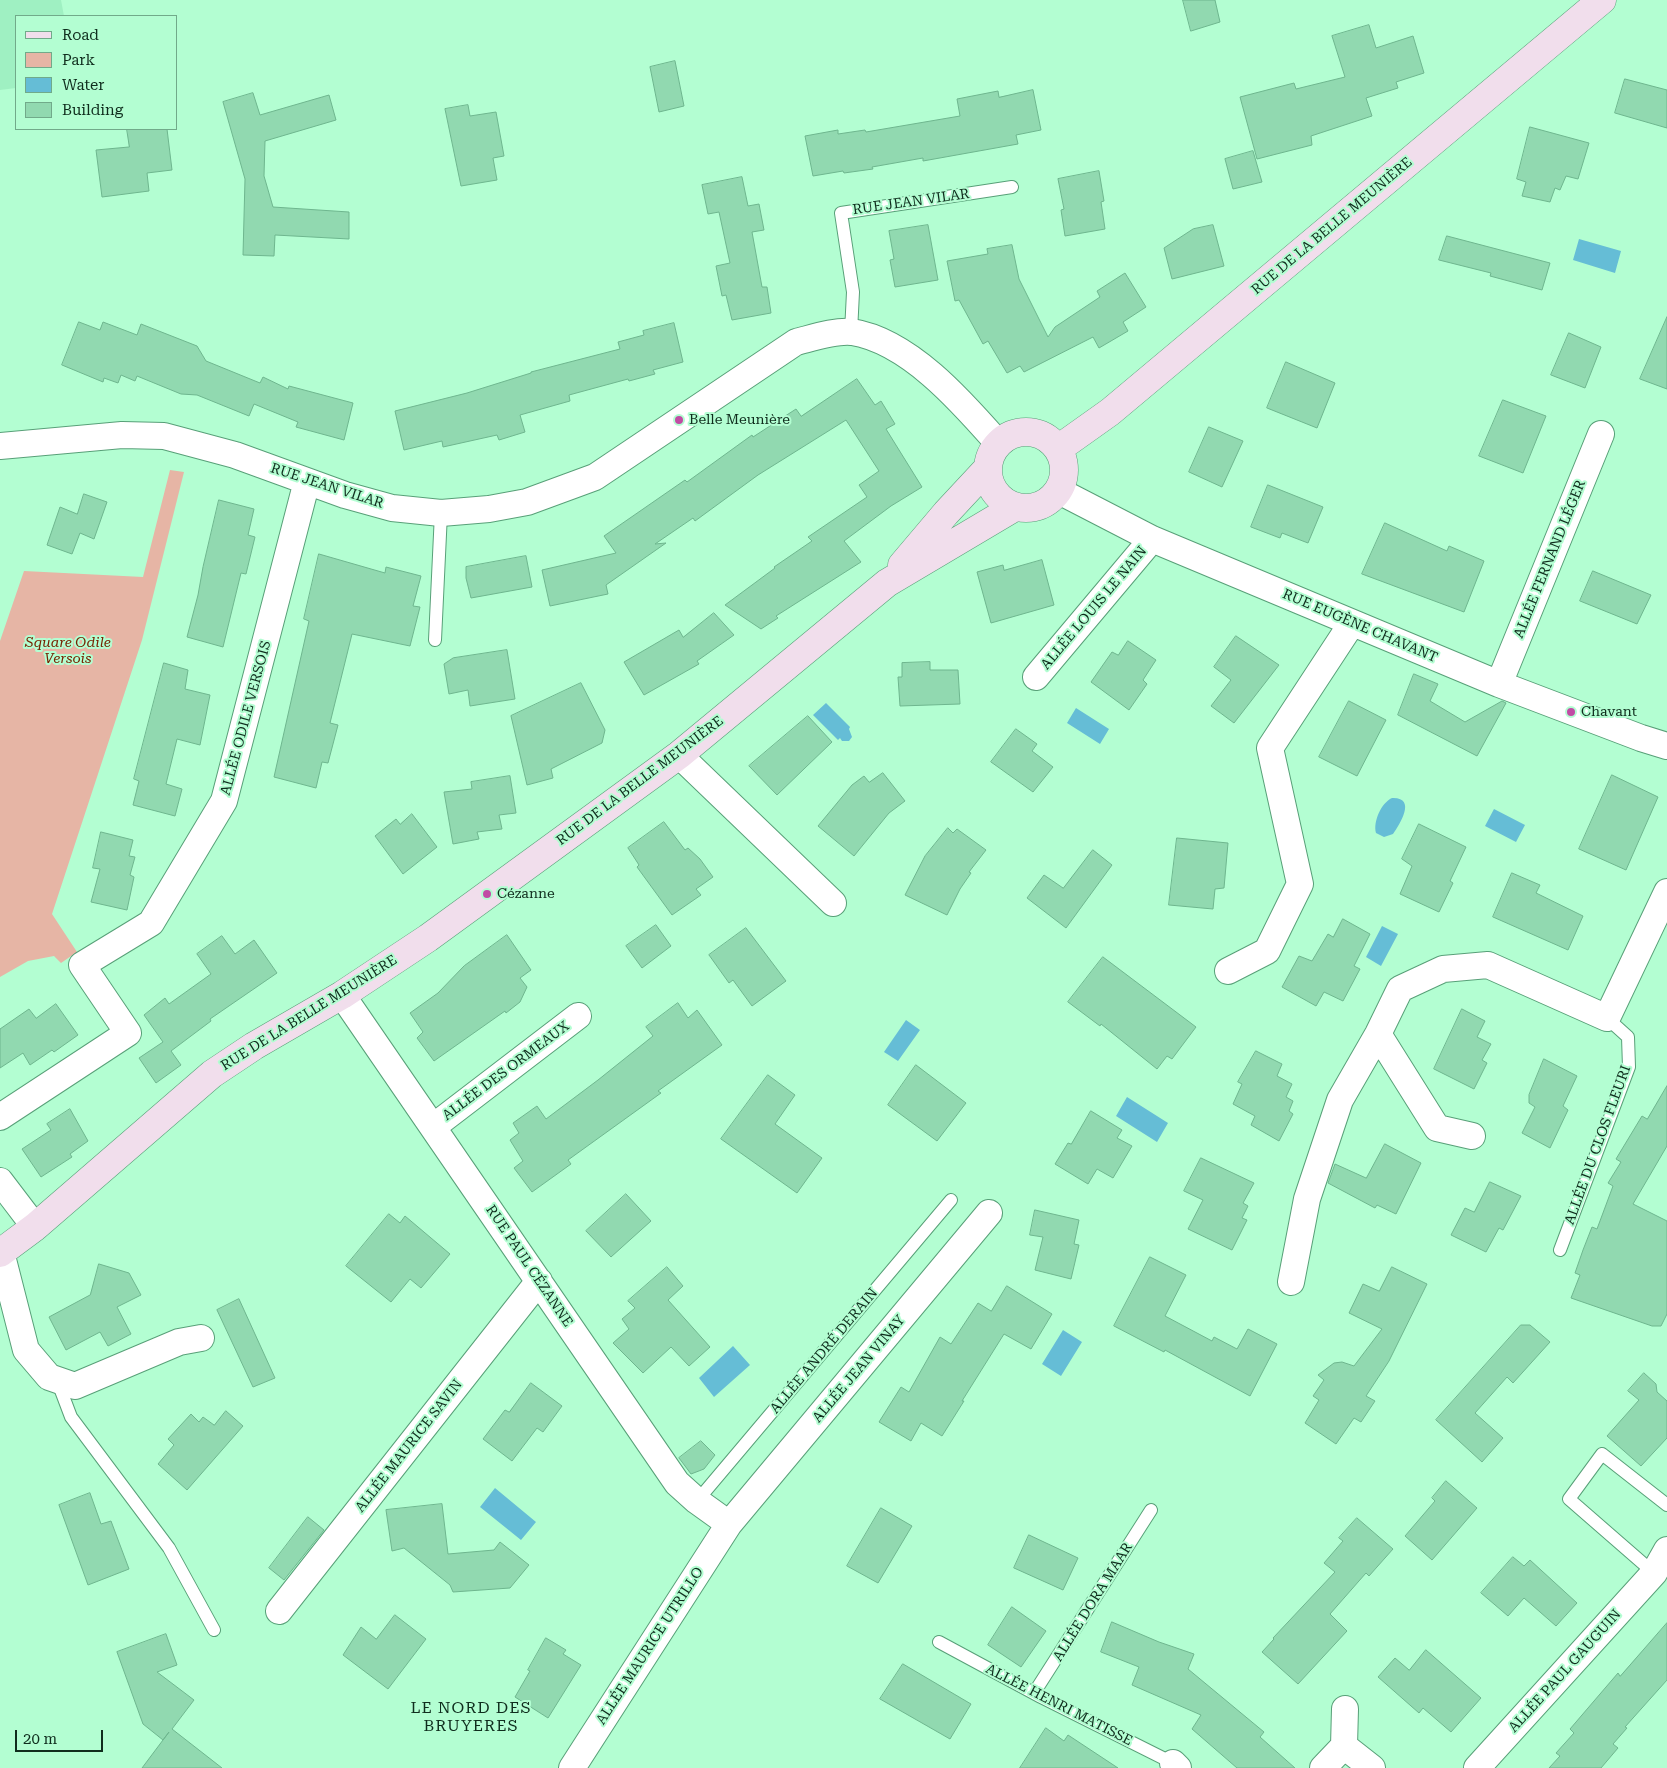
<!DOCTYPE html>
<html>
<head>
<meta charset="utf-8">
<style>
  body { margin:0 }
  #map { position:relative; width:1667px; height:1768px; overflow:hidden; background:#b3fed2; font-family:"Roboto Serif",serif }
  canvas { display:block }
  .legend { position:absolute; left:15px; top:15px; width:162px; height:115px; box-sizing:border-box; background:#b3fed2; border:1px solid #71aa8a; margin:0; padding:6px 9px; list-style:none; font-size:15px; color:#0f2d1d }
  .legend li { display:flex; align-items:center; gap:10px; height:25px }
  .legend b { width:25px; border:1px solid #71aa8a }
  .scale { position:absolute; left:15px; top:1730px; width:88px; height:22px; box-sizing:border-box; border:2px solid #0f2d1d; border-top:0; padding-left:6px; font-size:15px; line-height:18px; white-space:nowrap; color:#0f2d1d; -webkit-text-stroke:4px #b3fed2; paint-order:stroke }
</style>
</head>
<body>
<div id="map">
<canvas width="1667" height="1768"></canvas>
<ul class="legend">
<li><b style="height:6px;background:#f1deec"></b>Road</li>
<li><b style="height:14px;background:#e6b5a5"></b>Park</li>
<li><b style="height:14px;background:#65bdd6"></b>Water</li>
<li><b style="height:14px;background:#91d9b0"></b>Building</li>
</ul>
<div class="scale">20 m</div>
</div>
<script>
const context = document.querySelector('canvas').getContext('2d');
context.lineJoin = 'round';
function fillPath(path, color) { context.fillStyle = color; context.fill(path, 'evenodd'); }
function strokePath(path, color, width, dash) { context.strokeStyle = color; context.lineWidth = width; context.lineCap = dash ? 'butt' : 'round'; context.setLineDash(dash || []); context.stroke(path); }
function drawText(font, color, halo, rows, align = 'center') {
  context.font = font + ' "Roboto Serif",serif'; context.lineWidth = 4; context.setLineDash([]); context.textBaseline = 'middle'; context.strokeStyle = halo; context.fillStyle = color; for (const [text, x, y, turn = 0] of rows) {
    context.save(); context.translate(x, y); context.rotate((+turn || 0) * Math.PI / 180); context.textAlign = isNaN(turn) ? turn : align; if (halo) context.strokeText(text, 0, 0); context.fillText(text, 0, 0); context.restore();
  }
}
fillPath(new Path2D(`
  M0 0H61L64 16H16V88L0 90Z`), '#9ff0c2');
fillPath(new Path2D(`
  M170 470 184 472 142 640 52 914 77 952 61 963 54 956 28 961 0 977V641L24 571 143 577Z`), '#e6b5a5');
fillPath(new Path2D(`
  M1579 239 1621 251 1615 273 1573 260Z
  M826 703 850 727 849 729 852 737 849 741H842L840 738 838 740 813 715Z
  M1076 708 1109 729 1100 744 1067 723Z
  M1392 798C1417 797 1400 824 1393 834L1384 837 1376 833C1373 822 1381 803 1392 798Z
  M1494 809 1525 825 1516 842 1485 826Z
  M1382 926 1398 934 1381 966 1366 957Z
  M906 1020 920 1030 898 1061 884 1052Z
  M1127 1097 1168 1123 1157 1142 1116 1116Z
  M1063 1330 1082 1342 1061 1376 1042 1364Z
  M733 1346 750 1365 714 1397 699 1378Z
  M495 1488 536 1522 521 1540 480 1507Z`), '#65bdd6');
const building = new Path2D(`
  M1183 0H1215L1220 22 1191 31Z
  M1369 25 1376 48 1413 36 1424 73 1396 82 1398 88 1366 98 1372 116 1311 136 1312 145 1257 159 1240 97 1294 83 1296 89 1345 77 1332 36Z
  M675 61 684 106 659 112 650 67Z
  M1625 79 1667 90V128L1615 113Z
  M1033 90 1041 130 1016 135 1018 144 923 161V158L872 167 873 169 844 173 843 171 813 176 805 136 838 130V134L865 130 866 132 960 116 957 99 998 91 999 97Z
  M253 93 260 115 329 95 336 120 265 141 264 176 273 207 349 212V239L275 235 274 256 243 255 245 179 223 102Z
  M468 105 470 116 496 112 504 156 493 158 497 180 461 186 445 109Z
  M1530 127 1589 143 1578 179 1566 176 1560 190 1555 188 1550 202 1522 196 1526 182 1517 179Z
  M127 129H167L172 170 147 173 149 191 102 197 96 150 129 147Z
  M1253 151 1262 182 1233 189 1225 159Z
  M1099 171 1104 201 1101 202 1105 229 1065 236 1061 210 1064 209 1058 179Z
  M742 177 748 206 759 204 764 230 752 232 762 287H767L771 313 732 320 726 295 722 296 716 266 730 263 719 212 708 214 702 185Z
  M928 225 938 280 895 287 890 260 894 259 889 231Z
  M1213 225 1224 266 1172 279 1164 248 1193 229Z
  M1447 236 1550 263 1542 290 1490 276 1491 273 1439 260Z
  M1012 245 1019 279 1048 337 1055 327 1100 297 1097 291 1125 273 1146 307 1123 322 1128 331 1099 348 1093 337 1024 372 1020 366 1007 373 988 341 983 344 959 300 955 301 947 261 988 254 987 249Z
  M1667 317V389L1640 379Z
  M79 322 100 330 103 322 137 335 141 324 197 346 206 361 260 383 263 377 288 389 289 386 353 403 344 440 296 427 298 422 254 404 249 416 197 395 181 394 137 376 135 381 121 375 118 383 104 378 103 382 62 365Z
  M674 323 683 362 653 370 655 374 629 381 628 379 569 395 570 401 520 415 525 432 499 440 497 435 443 447 442 441 404 450 395 411 467 393 531 373V372L620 349 618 342 644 335 643 331Z
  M1569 333 1601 347 1585 388 1551 375Z
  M1286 362 1335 383 1317 428 1267 408Z
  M857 379 875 405 881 401 895 424 886 429 922 487 891 506 844 541 861 562 776 616 778 618 761 629 725 605 775 568 774 567 812 541 808 537 867 497 859 485 879 471 846 420 758 475 695 521 693 518 655 544 666 543 606 585 608 594 550 606 542 570 616 553 604 536 685 480 687 482 752 435 753 437 796 409 801 416Z
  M1503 400 1546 416 1523 473 1479 456Z
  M1209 427 1243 441 1222 487 1189 472Z
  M1268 485 1323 507 1308 543 1282 533 1280 538 1251 527Z
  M84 494 107 502 94 539 80 533 72 554 47 545 60 507 77 514Z
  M219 500 254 509 248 535 255 537 246 574 241 573 223 647 187 637 198 595 203 567Z
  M1385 523 1447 551 1449 546 1484 561 1464 612 1362 574Z
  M319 554 385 573 386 567 421 576 413 606 420 607 410 646 352 634 330 723 338 725 328 763 322 762 316 788 274 777 309 621 304 619Z
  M526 556 532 587 471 598 466 578V567Z
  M1042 560 1054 605 991 623 977 572 1003 565 1004 570Z
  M1593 571 1651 595 1637 624 1580 601Z
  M714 613 734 635 697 661 699 664 644 695 624 662 679 630 683 637Z
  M1236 636 1279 665 1234 723 1211 706 1231 680 1214 667Z
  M1128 641 1156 660 1143 680 1147 684 1129 710 1091 682 1112 652 1118 655Z
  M507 650 515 699 470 706 468 690 449 694 444 664 453 658Z
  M930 662V670H958L960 704 900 706 898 677H902V663Z
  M164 663 188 670 185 689 210 695 200 745 177 739 166 784 182 789 175 816 133 805 139 781 134 779Z
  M1414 674 1438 684 1430 701 1465 722 1502 701 1506 703 1477 756 1398 715Z
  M581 683 605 730 602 743 551 769 553 778 527 785 511 716Z
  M1349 701 1386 720 1357 776 1319 757Z
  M808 716 832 742 777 795 749 766Z
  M1016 729 1037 744 1032 751 1053 767 1033 792 991 762Z
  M883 773 905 801 889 813 854 856 818 826 852 785 864 776 869 782Z
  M1612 775 1658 797 1626 870 1579 849Z
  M510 776 516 813 499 815 502 829 477 832 479 839 453 844 444 792 472 789 471 782Z
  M412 814 437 847 403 874 375 836 396 819 400 824Z
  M664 822 685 850 688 848 700 859 713 877 696 889 701 895 672 915 637 867 639 865 628 848Z
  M1419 824 1466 847 1450 881 1453 883 1439 912 1400 894 1412 866 1402 859Z
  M948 828 953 833 957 829 986 850 969 872 971 873 960 889 947 915 905 895 925 856Z
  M101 832 133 840 129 856 135 857 130 875 134 877 127 910 91 902 100 869 93 868Z
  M1177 838 1228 843 1224 888 1215 889 1213 909 1169 905Z
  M1093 850 1112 865 1066 928 1027 898 1044 875 1063 888Z
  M1512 873 1540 885 1536 893 1583 916 1568 950 1493 917Z
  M1343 919 1370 934 1354 966 1360 969 1343 1001 1324 992 1316 1006 1282 987 1299 956 1312 961 1328 934 1333 937Z
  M656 925 671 946 642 968 626 946Z
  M746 928 786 981 752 1006 733 980 729 983 709 955Z
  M507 935 531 970 520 978 527 987 520 1002 506 1013 505 1011 434 1061 417 1038 423 1032 410 1013 438 993 464 966Z
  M222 936 235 954 254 940 277 973 210 1019 211 1021 171 1051 181 1065 156 1083 139 1058 163 1042 144 1015 165 998 169 1004 211 974 197 954Z
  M1103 957 1196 1027 1172 1059 1167 1056 1157 1069 1101 1024 1100 1026 1068 1002Z
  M678 1003 688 1018 697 1010 722 1045 658 1091 661 1093 568 1160 571 1164 532 1192 514 1168 523 1161 510 1140 519 1133 513 1123 537 1106 546 1119 598 1080 653 1036 646 1027Z
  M56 1004 78 1035 54 1052 52 1050 30 1065 23 1053 0 1068V1029L29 1009 36 1018Z
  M1462 1009 1485 1021 1477 1037 1491 1044 1482 1060 1487 1063 1474 1089 1434 1069Z
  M1256 1051 1282 1064 1277 1076 1292 1084 1286 1097 1293 1101 1289 1111 1293 1114 1279 1141 1251 1125 1255 1116 1233 1104 1242 1084 1238 1082Z
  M1544 1059 1577 1076 1563 1106 1568 1110 1550 1148 1522 1133 1535 1107 1529 1103V1095Z
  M916 1065 966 1103 937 1141 888 1105Z
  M768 1075 795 1095 775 1124 822 1158 797 1193 721 1139Z
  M1667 1086V1146L1633 1204 1667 1221V1314L1661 1326H1652L1571 1298 1580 1275 1575 1273 1583 1250 1592 1227 1597 1229 1613 1186 1608 1183 1621 1162 1616 1159 1642 1116 1647 1119Z
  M70 1109 88 1141 70 1154 72 1157 41 1177 22 1149 51 1130 47 1124Z
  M1091 1111 1122 1130 1117 1138 1132 1146 1113 1178 1097 1169 1088 1184 1055 1164 1068 1143 1071 1144Z
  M1385 1144 1421 1163 1396 1214 1377 1205 1375 1208 1328 1183 1335 1164 1366 1178Z
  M1201 1158 1254 1183 1243 1203 1248 1206 1242 1218 1247 1220 1232 1250 1188 1229 1203 1200 1184 1191Z
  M1490 1182 1521 1196 1503 1230 1499 1228 1486 1252 1451 1235 1465 1208 1474 1212Z
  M626 1194 651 1221 611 1257 586 1231Z
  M1035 1210 1079 1220 1074 1244 1079 1245 1071 1279 1035 1270 1043 1237 1030 1235Z
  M389 1214 400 1223 405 1216 450 1254 421 1288 410 1279 391 1302 346 1266Z
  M1150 1257 1186 1275 1165 1316 1212 1341 1214 1337 1237 1349 1248 1329 1277 1344 1250 1396 1165 1350 1164 1352 1114 1326Z
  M99 1264 129 1273 141 1295 117 1307 131 1334 108 1346 100 1332 66 1350 49 1317 90 1295Z
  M667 1267 683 1286 668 1300 710 1347 689 1366 671 1347 643 1373 613 1343 629 1329 622 1319 635 1308 628 1301Z
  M1392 1267 1427 1284 1389 1361 1366 1396 1375 1401 1361 1422 1354 1418 1336 1444 1305 1423 1319 1400 1313 1396 1324 1380 1318 1375 1334 1363 1342 1362 1354 1366 1382 1329 1349 1313 1363 1284 1379 1291Z
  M1007 1286 1052 1314 1031 1349 1004 1334 962 1401H964L942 1436 921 1423 911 1441 879 1422 901 1387 909 1392 940 1337 951 1344 978 1303 991 1311Z
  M239 1299 275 1378 253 1387 217 1310Z
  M1521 1325H1530L1550 1342 1513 1383 1507 1377 1475 1413 1503 1438 1482 1462 1436 1420Z
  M1644 1373 1656 1384 1657 1392 1667 1401V1438L1641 1466 1607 1436 1639 1400 1628 1391Z
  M531 1383 562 1406 543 1432 537 1428 512 1461 483 1439 505 1410 509 1412Z
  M226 1411 243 1426 187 1490 158 1464 174 1445 168 1439 191 1414 199 1422 203 1417 214 1425Z
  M701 1441 715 1455 704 1469 691 1474 679 1458Z
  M1446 1481 1477 1508 1432 1560 1405 1536 1435 1501 1432 1498Z
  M90 1493 101 1524 111 1521 129 1569 88 1585 59 1505Z
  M442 1504 448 1554 494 1550 500 1542 529 1565 510 1588 453 1592 450 1585 404 1548 392 1551 386 1510Z
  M881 1508 912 1526 878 1583 847 1566Z
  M308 1517 324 1530 284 1580 269 1568Z
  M1357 1518 1393 1549 1369 1576 1366 1573 1330 1614 1347 1631 1298 1684 1262 1652 1274 1639 1273 1638 1335 1572 1324 1563 1343 1541 1339 1538Z
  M1029 1535 1078 1558 1063 1590 1014 1568Z
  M1513 1557 1524 1566 1530 1560 1577 1603 1556 1626 1524 1598 1508 1616 1481 1593Z
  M1012 1607 1046 1631 1021 1667 988 1645Z
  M395 1615 426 1639 388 1689 343 1655 361 1627 376 1639Z
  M1112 1622 1159 1642 1194 1654 1188 1669 1264 1732 1260 1737 1295 1768H1237L1192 1729 1201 1715 1132 1685 1139 1667 1101 1652Z
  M1667 1623V1680L1625 1727 1627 1728 1613 1744 1618 1748 1601 1768H1549L1560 1756 1556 1753 1574 1733 1570 1729 1618 1673 1620 1676Z
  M166 1634 177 1665 157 1672 194 1700 172 1729 222 1768H142L169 1732 163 1740 143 1724 117 1652Z
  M546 1638 566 1650 563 1654 581 1665 548 1718 515 1697 530 1671 528 1670Z
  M1426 1650 1481 1698 1451 1732 1423 1708 1419 1713 1378 1677 1395 1658 1409 1670Z
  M903 1664 971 1704 950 1739 880 1699Z
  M1046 1728 1064 1741 1068 1735 1118 1768H1020Z`);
fillPath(building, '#91d9b0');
strokePath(building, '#6eb68e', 1);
const lane = new Path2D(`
  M851 332 853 292 841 213 1012 187
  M435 640 441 513
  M1560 1250 1629 1067 1628 1037 1607 1018
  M57 1380 71 1417 169 1548 214 1630
  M697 1501 951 1200
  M1654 1573 1569 1499 1602 1454 1667 1505
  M939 1642 1041 1697 1173 1763
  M1034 1693 1151 1510`);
const street = new Path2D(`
  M0 446 122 435 164 436 235 455 345 495 392 508 441 513 489 509 527 502 595 477 796 342C812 338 836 330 852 332 909 341 962 402 998 443
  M1059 491 1152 539 1499 684 1641 738 1667 746
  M1036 677 1152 539
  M1499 684 1601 434
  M679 755 833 903
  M1228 971 1267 951 1300 884 1270 748 1352 623
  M342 995 677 1483 697 1501 729 1524
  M1378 1034 1437 1128 1472 1136
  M0 1117 128 1033 82 965 151 923 224 801 307 481
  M433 1127 578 1016
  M0 1181 35 1227
  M1 1252 26 1350 49 1377 75 1386 179 1342 201 1338
  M1291 1282 1307 1199 1340 1100 1378 1034 1400 989 1443 969 1488 965 1607 1018 1667 892
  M279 1611 539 1281
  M1345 1709 1344 1746 1372 1768
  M1173 1763 1178 1768
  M572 1768 729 1524 989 1213
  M1323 1768 1344 1746
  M1477 1768 1654 1573 1667 1550`);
const secondary = new Path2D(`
  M988 470a38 38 0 1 1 76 0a38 38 0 1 1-76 0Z
  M1058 449 1110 412 1602 0
  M902 565 946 513 987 469
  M0 1253 35 1227 212 1074 254 1046 342 995 428 938 679 755 887 583 1015 507`);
strokePath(lane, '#58a078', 14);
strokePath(street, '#58a078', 28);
strokePath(secondary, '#58a078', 29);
strokePath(lane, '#fff', 12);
strokePath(street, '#fff', 26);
strokePath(secondary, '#f1deec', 28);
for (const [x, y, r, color] of [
  [679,420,5,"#c14ca4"],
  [1571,712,5,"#c14ca4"],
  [487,894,5,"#c14ca4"]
]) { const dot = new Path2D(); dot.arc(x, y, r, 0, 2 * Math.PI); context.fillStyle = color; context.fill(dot); strokePath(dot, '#b3fed2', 2); }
drawText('14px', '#0f2d1d', '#b3fed2', [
  ["RUE JEAN VILAR",911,202,-8],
  ["RUE DE LA BELLE MEUNIÈRE",1332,226,-40],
  ["RUE JEAN VILAR",327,486,18],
  ["ALLÉE FERNAND LÉGER",1550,559,-68],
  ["ALLÉE LOUIS LE NAIN",1094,608,-50],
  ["RUE EUGÈNE CHAVANT",1360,626,23],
  ["ALLÉE ODILE VERSOIS",246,718,-75],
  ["RUE DE LA BELLE MEUNIÈRE",640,781,-37],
  ["RUE DE LA BELLE MEUNIÈRE",309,1013,-32],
  ["ALLÉE DES ORMEAUX",506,1071,-37],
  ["ALLÉE DU CLOS FLEURI",1598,1145,-70],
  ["RUE PAUL CÉZANNE",529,1266,56],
  ["ALLÉE ANDRÉ DERAIN",824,1351,-50],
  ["ALLÉE JEAN VINAY",859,1369,-50],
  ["ALLÉE MAURICE SAVIN",409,1446,-52],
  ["ALLÉE DORA MAAR",1093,1602,-58],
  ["ALLÉE MAURICE UTRILLO",650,1646,-57],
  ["ALLÉE PAUL GAUGUIN",1565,1671,-48],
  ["ALLÉE HENRI MATISSE",1059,1705,27]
]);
drawText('14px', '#0f2d1d', '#b3fed2', [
  ["Belle Meunière",689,420],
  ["Chavant",1581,712],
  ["Cézanne",497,894]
], 'left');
drawText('italic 14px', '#762302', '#b3fed2', [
  ["Square Odile",68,643],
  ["Versois",68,659]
]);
context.letterSpacing = '1px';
drawText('16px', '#0f2d1d', '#b3fed2', [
  ["LE NORD DES",471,1708],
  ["BRUYERES",471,1726]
]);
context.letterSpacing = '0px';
</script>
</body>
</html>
